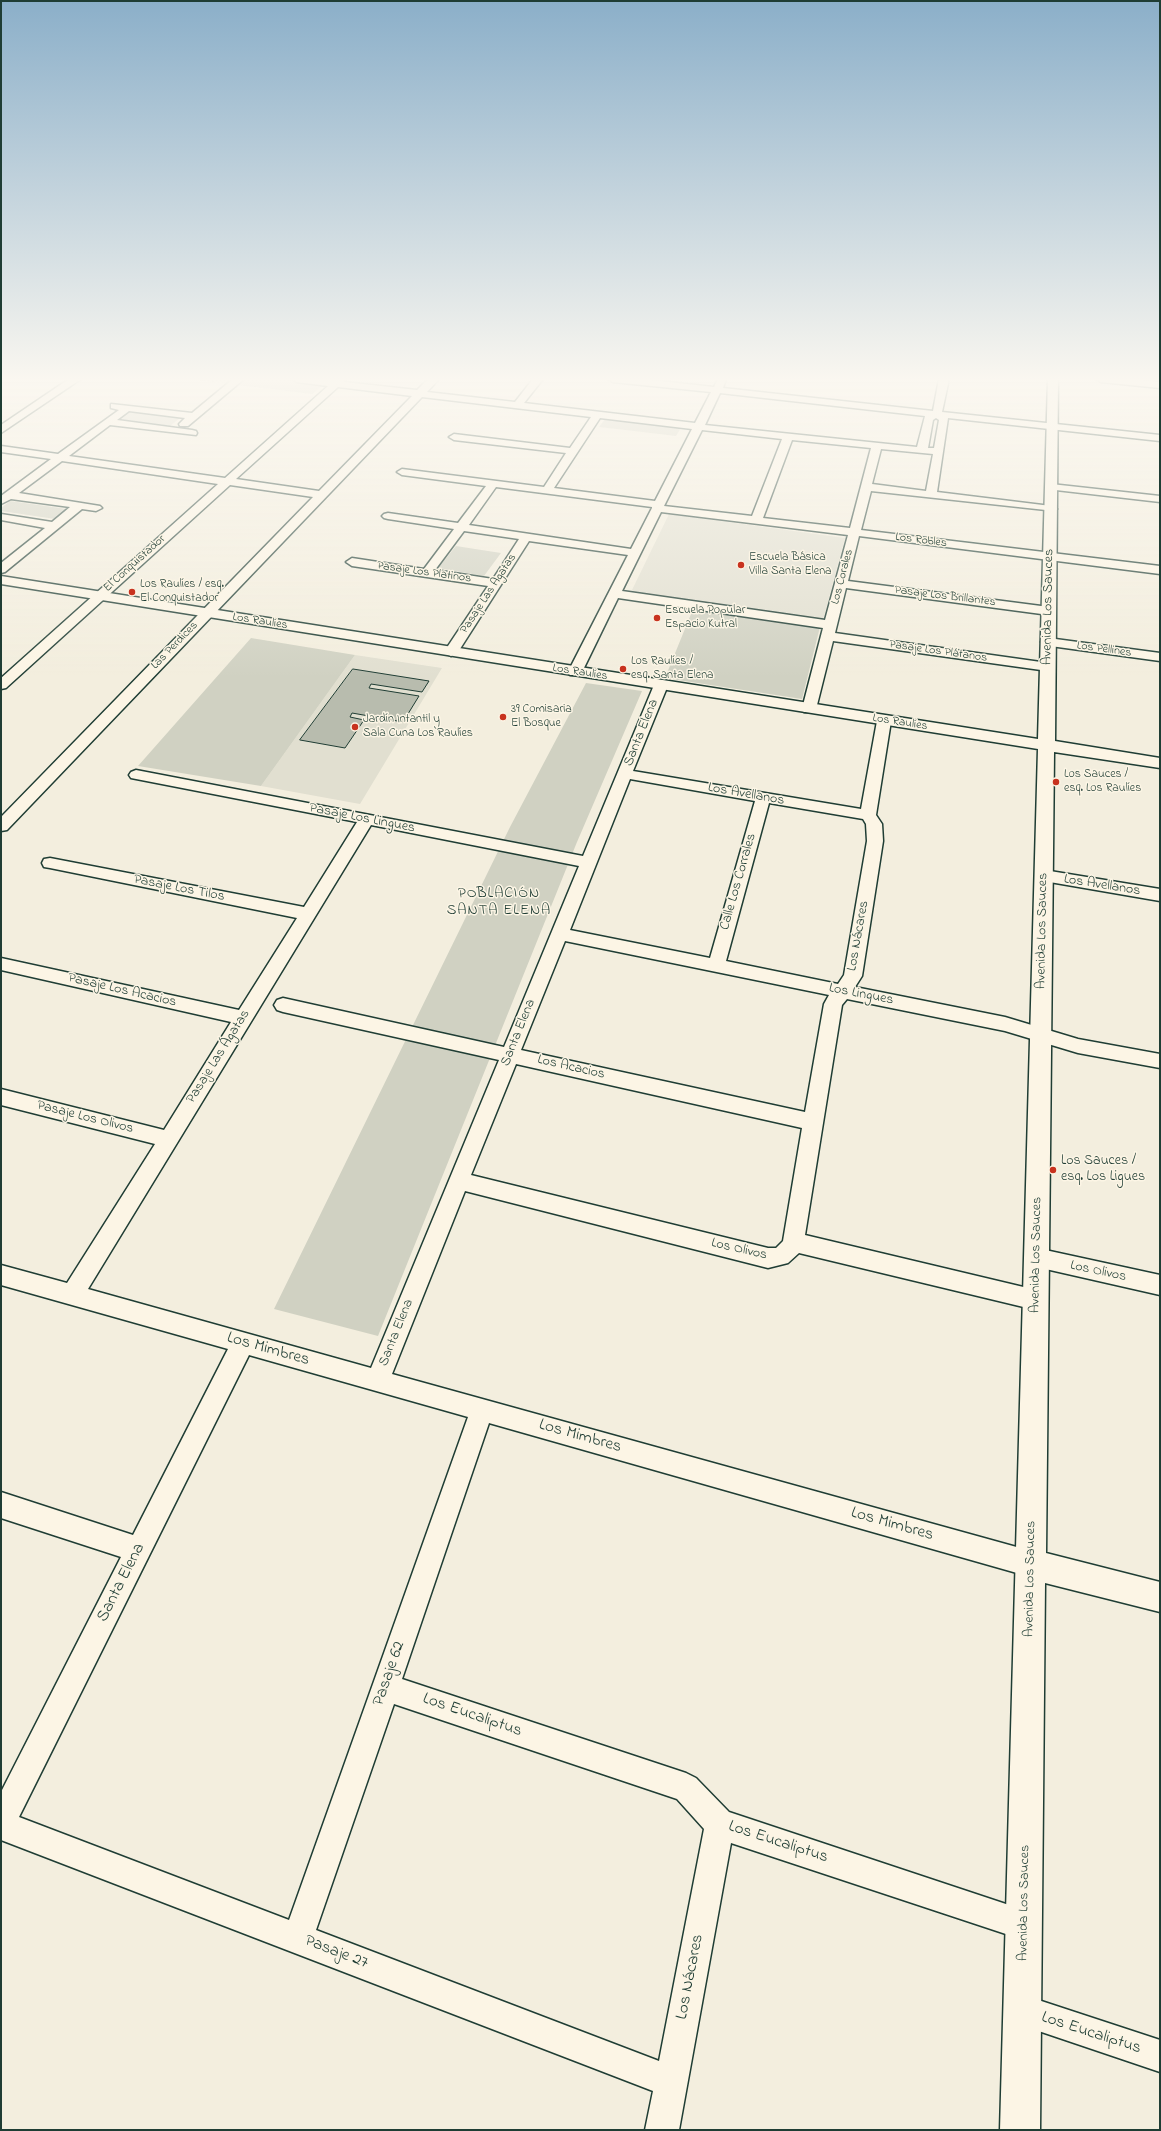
<!DOCTYPE html>
<html>
<head>
<meta charset="utf-8">
<style>
  body { margin:0 }
  #map { position:relative; width:1161px; height:2131px; overflow:hidden; background:#f3eede; font-family:"Indie Flower",sans-serif }
  canvas { display:block }
  .frame { position:absolute; inset:0; border:2px solid #1f3d34; pointer-events:none }
</style>
</head>
<body>
<div id="map">
<canvas width="1161" height="2131"></canvas>
<div class="frame"></div>
</div>
<script>
const context = document.querySelector('canvas').getContext('2d');
context.lineJoin = 'round';
function fillPath(path, color) { context.fillStyle = color; context.fill(path, 'evenodd'); }
function strokePath(path, color, width, dash) { context.strokeStyle = color; context.lineWidth = width; context.lineCap = dash ? 'butt' : 'round'; context.setLineDash(dash || []); context.stroke(path); }
function drawText(font, color, halo, rows, align = 'center') {
  context.font = font + ' "Indie Flower",sans-serif'; context.lineWidth = 3; context.setLineDash([]); context.textBaseline = 'middle'; context.strokeStyle = halo; context.fillStyle = color; for (const [text, x, y, turn = 0] of rows) {
    context.save(); context.translate(x, y); context.rotate((+turn || 0) * Math.PI / 180); context.textAlign = isNaN(turn) ? turn : align; if (halo) context.strokeText(text, 0, 0); context.fillText(text, 0, 0); context.restore();
  }
}
fillPath(new Path2D(`
  M669 514 845 538 823 620 631 592Z
  M355 655 442 668 360 804 261 786Z`), '#e1dfd0');
fillPath(new Path2D(`
  M190 379H278L323 385 312 394Z
  M128 412 180 418 170 426 119 419Z
  M605 419 681 428 676 436 599 427Z
  M10 501 67 509 55 519 1 511V508Z
  M456 546 501 553 484 576 438 568Z
  M693 609 820 627 802 699 665 678Z
  M251 638 355 655 261 786 138 766Z
  M586 683 642 691 577 842 378 1336 274 1309 510 827Z`), '#d0d1c2');
const building = new Path2D(`
  M353 669 429 681 422 692 371 684 369 688 419 696 403 722 352 713 350 717 364 720 345 748 300 740Z`);
fillPath(building, '#b8bcae');
strokePath(building, '#1f3d34', 1);
const minor = new Path2D(`
  M69 379H81L1 433V425Z
  M233 379H244L188 426H180L179 424 185 418 129 411 117 420 192 430 196 431 197 433 196 435 110 425 69 456 225 478 328 386 297 382 292 379H346L344 382 417 390 428 379H439L427 392 515 402 533 379H543L524 403 695 423 711 392 613 382 608 379H642L714 387 718 379H726L723 388 933 411 939 379H949L942 412 1160 435V441L948 418 937 492 1051 506 1055 507 1057 509 1055 511 871 491 861 530 1160 566V574L859 536 848 581 1049 607 1055 611 1049 615 846 588 835 633 1048 663 1055 667 1048 671 833 641 816 709 814 712H804L802 709 823 628 618 598 582 672 580 675H570L568 672 628 555 529 541 458 652 451 656 444 652 488 586 352 566 346 562 352 558 424 569 454 529 388 519 384 518 382 516 384 514 388 513 458 523 486 486 402 475 397 472 402 469 544 487 566 453 454 440 449 437 454 434 570 448 591 417 422 397 7 830 1 831V817L313 497 230 485 6 688 1 689V678L218 484 62 461 19 493 100 506 102 508 96 511 82 509 5 572 1 573V563L45 528 1 520V514L52 522 70 507 11 499 1 504V496L51 459 1 452V446L58 454 119 410 111 408V404L192 413ZM338 387 412 396 319 491 236 479ZM720 393 925 416 917 447 705 425ZM600 418 692 429 655 501 554 488ZM936 418 939 420 934 448H928L933 420ZM702 430 782 439 752 516 664 506ZM792 440 871 448 850 528 763 518ZM881 449 933 454 926 491 872 484ZM496 487 652 507V508L631 549 469 525ZM661 512 848 535 825 620 622 591ZM464 531 519 539 493 579 435 570Z
  M1096 379H1132L1160 382V388L1101 382Z
  M1051 484 1160 496V502L1047 489 1046 487 1047 485Z
  M1048 638 1160 653V661L1043 645 1041 642Z
  M661 681 668 685 633 771 861 809 877 721 879 718H889L891 721 876 815 882 824 883 841 862 976 855 987 1005 1017 1078 1039 1160 1054V1068L1078 1053 1005 1031 847 999 842 1005 805 1235 1036 1290 1044 1293 1047 1300 1044 1307 1036 1310 799 1253 788 1263 768 1268 465 1191 392 1374 1031 1551 1040 1555 1044 1564 1040 1573 1031 1577 489 1423 402 1679 686 1773 696 1778 729 1812 1024 1910 1035 1914 1039 1925 1035 1936 1024 1940 731 1843 679 2130H645L653 2091 1 1840V1792L121 1557 1 1518V1492L133 1535 228 1349 1 1285V1265L67 1283 155 1144 1 1105V1089L164 1130 231 1022 1 970V958L239 1010 297 918 50 868 44 867 42 863 44 859 50 858 304 907 357 822 131 778 129 775 131 772 136 770 583 856 654 685ZM630 779 755 801 710 958 570 930ZM769 803 863 819 866 824 867 841 844 975 838 984 726 961ZM371 825 579 866 504 1047 283 998 277 1000 274 1005 277 1010 283 1012 499 1060 371 1368 88 1289ZM565 941 829 995 824 1004 805 1112 521 1050ZM516 1064 802 1128 783 1241 776 1248H768L471 1175ZM249 1355 468 1417 289 1920 19 1817ZM394 1704 677 1799 704 1829 659 2061 316 1930Z
  M1044 870 1160 889V901L1038 880 1036 876 1038 872Z
  M1036 1248 1160 1275V1295L1028 1265 1025 1258 1028 1251Z
  M1023 1995 1160 2040V2072L1012 2022 1007 2011 1012 2000Z`);
const tertiary = new Path2D(`
  M1048 379H1058L1055 741 1160 758V768L1054 752 1046 1553 1160 1582V1612L1045 1583 1040 2130H1000L1038 749 1 584V576L1038 739Z`);
strokePath(minor, '#1f3d34', 3);
strokePath(tertiary, '#1f3d34', 3);
fillPath(minor, '#fcf5e5');
fillPath(tertiary, '#fcf5e5');
const sky = context.createLinearGradient(0, 0, 0, 678);
sky.addColorStop(0, '#8bafc9');
sky.addColorStop(0.56, '#faf7f0');
sky.addColorStop(1, '#faf7f000');
context.fillStyle = sky;
context.fillRect(0, 0, 1161, 678);
for (const [x, y, r, color] of [
  [741,565,4,"#c8321e"],
  [132,592,4,"#c8321e"],
  [657,618,4,"#c8321e"],
  [623,669,4,"#c8321e"],
  [503,717,4,"#c8321e"],
  [355,727,4,"#c8321e"],
  [1056,782,4,"#c8321e"],
  [1053,1170,4,"#c8321e"]
]) { const dot = new Path2D(); dot.arc(x, y, r, 0, 2 * Math.PI); context.fillStyle = color; context.fill(dot); strokePath(dot, '#fcf5e5', 1.5); }
drawText('12px', '#1f3d34', '#fcf5e5', [
  ["Los Robles",921,541,7],
  ["El Conquistador",135,564,-42],
  ["Pasaje Los Platinos",424,573,8],
  ["Los Corales",843,577,-75],
  ["Pasaje Las Agatas",489,594,-57],
  ["Pasaje Los Brillantes",945,597,7],
  ["Los Raulíes",260,622,9],
  ["Las Perdices",175,646,-46],
  ["Los Pellines",1104,650,8],
  ["Pasaje Los Plátanos",938,652,8],
  ["Los Raulíes",580,673,9],
  ["Los Raulíes",900,723,9]
]);
drawText('12px', '#1f3d34', '#fcf5e5', [
  ["Escuela Básica",749,558],
  ["Villa Santa Elena",749,572],
  ["Los Raulíes / esq.",140,585],
  ["El Conquistador",140,599],
  ["Escuela Popular",665,611],
  ["Espacio Kutral",665,625],
  ["Los Raulíes /",631,662],
  ["esq. Santa Elena",631,676],
  ["39 Comisaria",511,710],
  ["El Bosque",511,724],
  ["Jardín Intantil y",363,720],
  ["Sala Cuna Los Raulíes",363,734],
  ["Los Sauces /",1064,775],
  ["esq. Los Raulíes",1064,789]
], 'left');
drawText('14px', '#1f3d34', '#fcf5e5', [
  ["Avenida Los Sauces",1049,607,-89],
  ["Santa Elena",642,733,-68],
  ["Los Avellanos",746,795,10],
  ["Pasaje Los Lingues",362,819,11],
  ["Calle Los Corrales",739,882,-74],
  ["Los Avellanos",1102,886,9],
  ["Pasaje Los Tilos",179,889,11],
  ["Avenida Los Sauces",1043,931,-89],
  ["Los Nácares",859,936,-80],
  ["Pasaje Los Acacios",122,991,13],
  ["Los Lingues",861,995,11],
  ["Santa Elena",519,1033,-68],
  ["Pasaje Las Ágatas",219,1057,-58],
  ["Los Acacios",571,1068,13],
  ["Pasaje Los Olivos",85,1118,14],
  ["Los Olivos",739,1250,13],
  ["Avenida Los Sauces",1037,1255,-89],
  ["Los Olivos",1098,1272,12],
  ["Santa Elena",397,1333,-68],
  ["Avenida Los Sauces",1031,1579,-89],
  ["Avenida Los Sauces",1025,1903,-89]
]);
drawText('14px', '#1f3d34', '#fcf5e5', [
  ["Los Sauces /",1061,1162],
  ["esq. Los Ligues",1061,1178]
], 'left');
context.letterSpacing = '1px';
drawText('15px', '#1f3d34', '#fcf5e5', [
  ["POBLACIÓN",499,895],
  ["SANTA ELENA",499,912]
]);
context.letterSpacing = '0px';
drawText('17px', '#1f3d34', '#fcf5e5', [
  ["Los Mimbres",268,1350,16],
  ["Los Mimbres",580,1437,16],
  ["Los Mimbres",892,1525,16],
  ["Santa Elena",122,1583,-63],
  ["Pasaje 62",390,1674,-71],
  ["Los Eucaliptus",472,1716,19],
  ["Los Eucaliptus",778,1843,18],
  ["Pasaje 27",336,1953,21],
  ["Los Nácares",691,1977,-79],
  ["Los Eucaliptus",1091,2034,18]
]);
</script>
</body>
</html>
